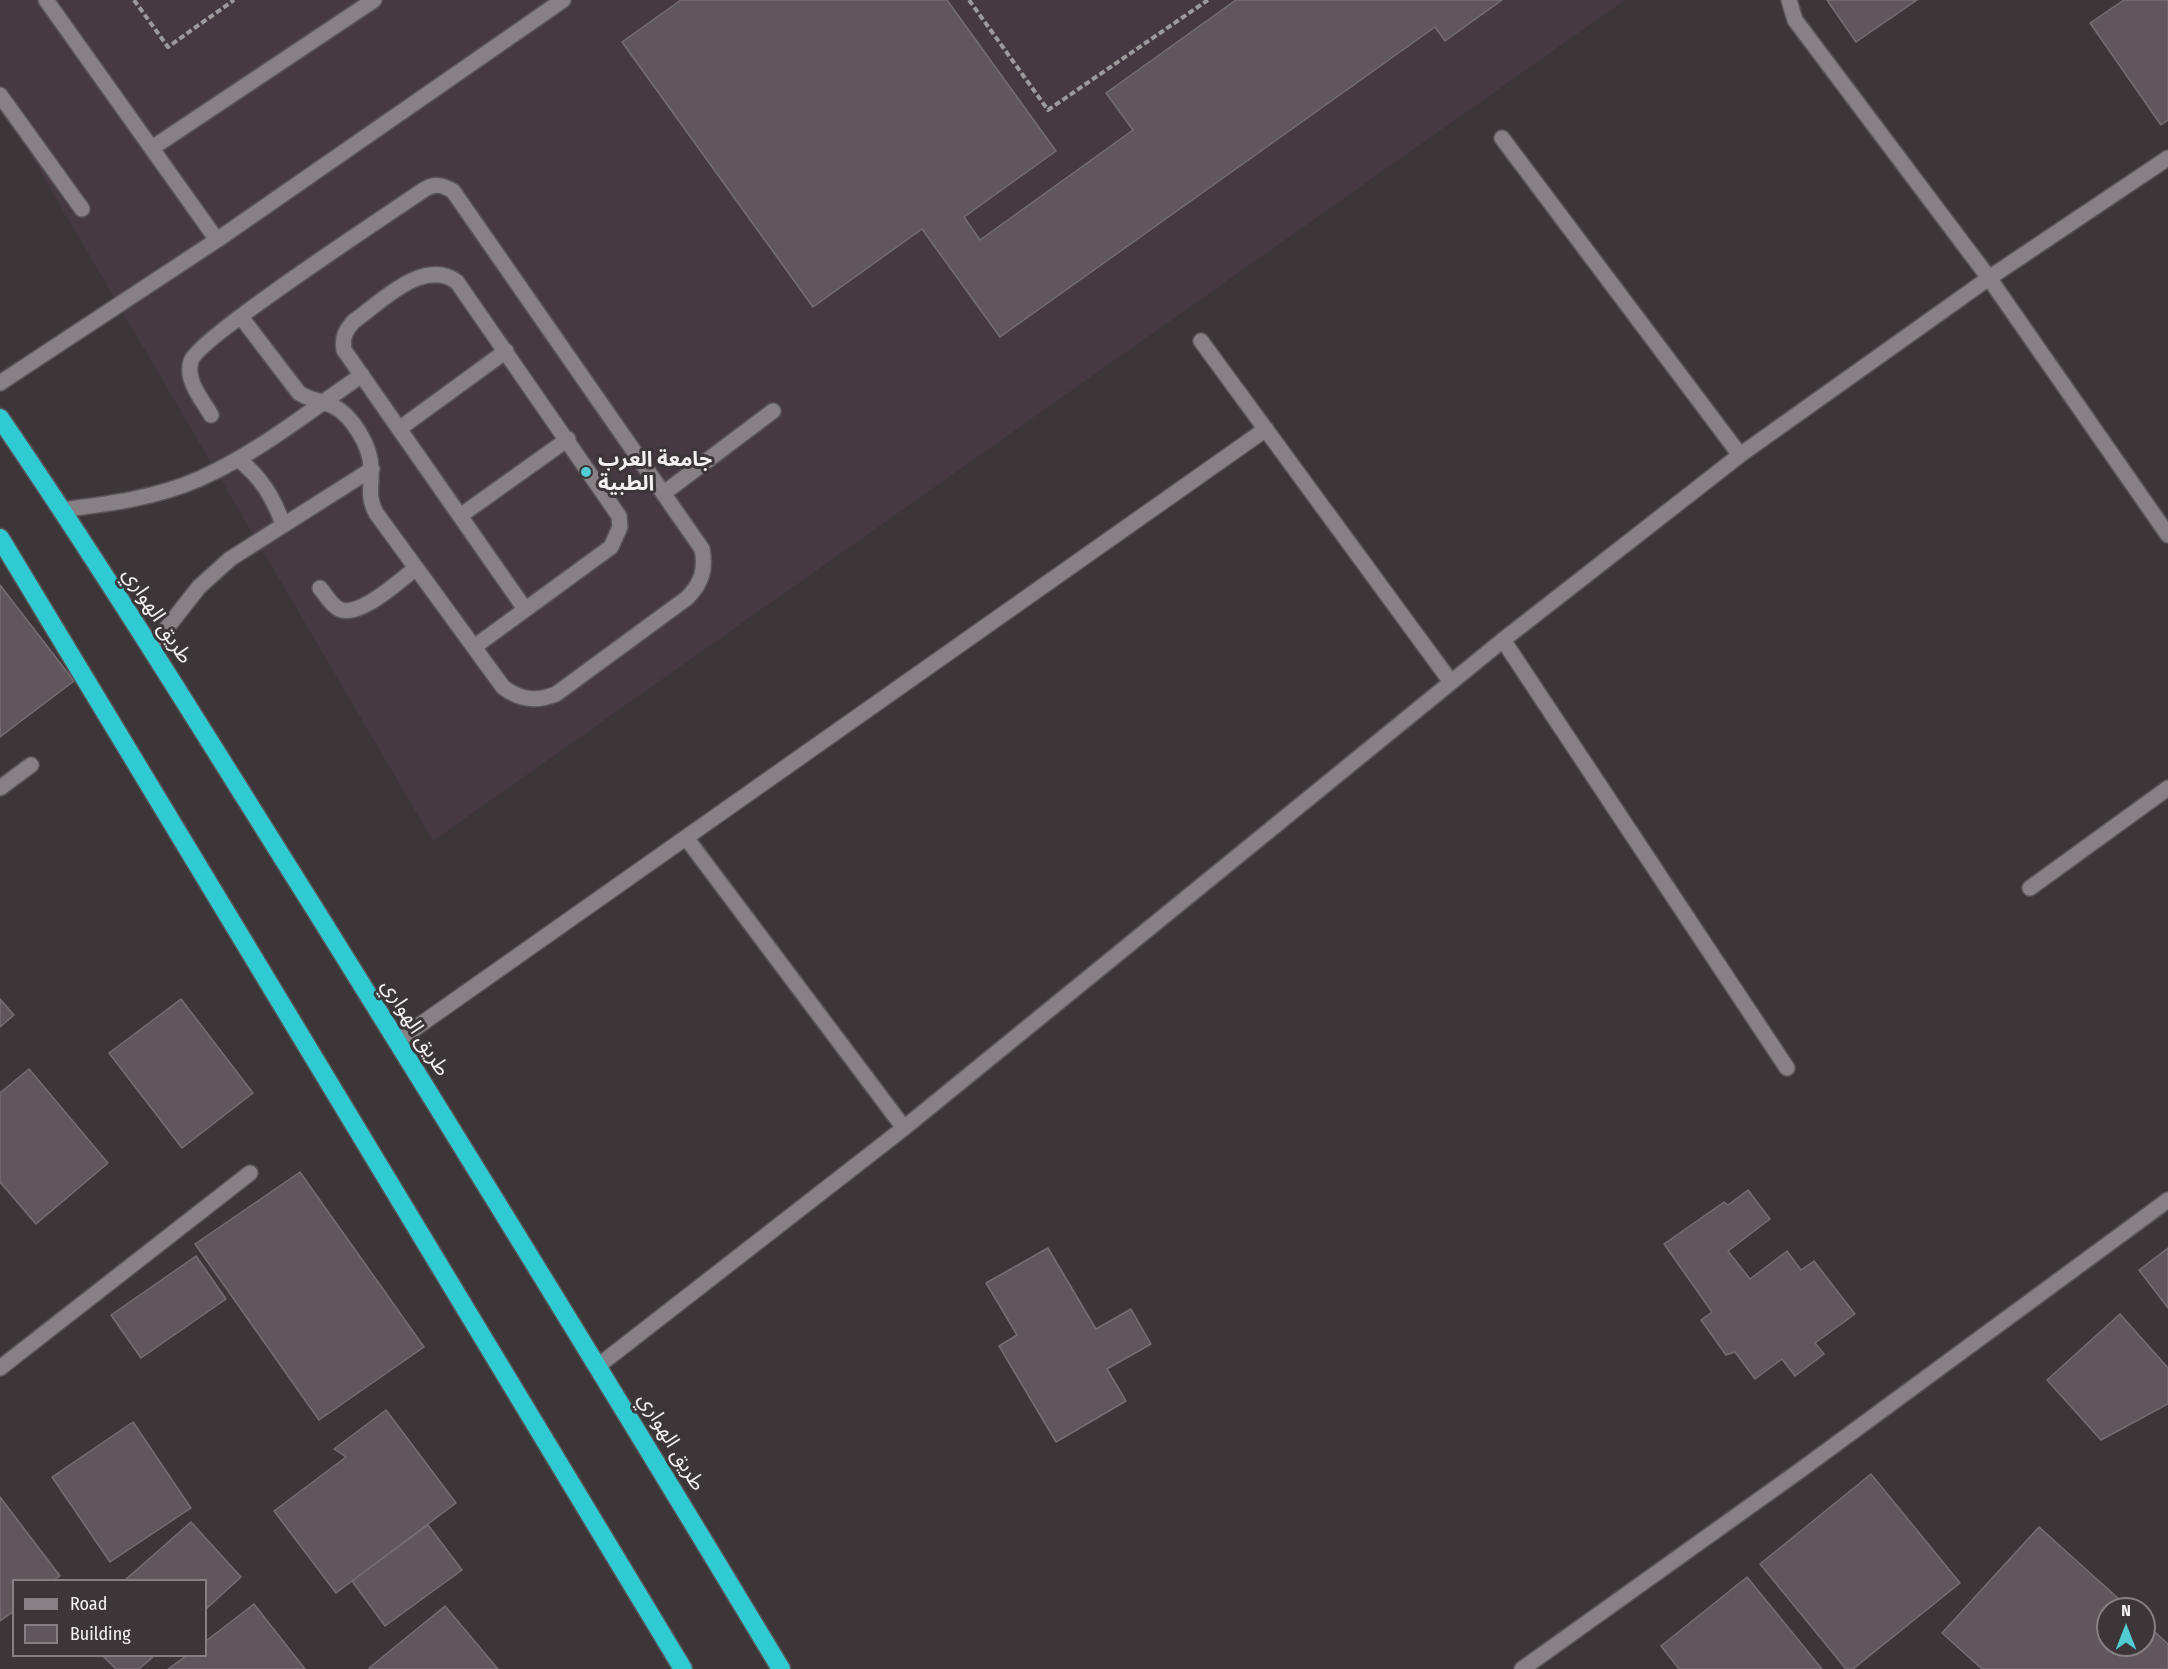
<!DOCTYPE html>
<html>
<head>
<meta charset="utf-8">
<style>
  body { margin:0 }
  #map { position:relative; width:2168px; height:1669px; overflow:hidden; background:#3c3639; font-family:"Fira Sans Condensed",sans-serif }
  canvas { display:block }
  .legend { position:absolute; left:12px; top:1579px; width:195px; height:78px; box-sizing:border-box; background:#3c3639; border:2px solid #868083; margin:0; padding:8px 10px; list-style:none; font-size:18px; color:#f4f0f2 }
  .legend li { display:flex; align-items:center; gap:12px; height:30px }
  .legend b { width:30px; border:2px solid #868083 }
  .north { position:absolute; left:2096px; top:1597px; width:60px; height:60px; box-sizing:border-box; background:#3c3639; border:2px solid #868083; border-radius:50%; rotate:0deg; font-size:16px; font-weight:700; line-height:24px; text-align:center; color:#f4f0f2 }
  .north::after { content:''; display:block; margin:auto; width:21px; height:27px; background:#51ccd3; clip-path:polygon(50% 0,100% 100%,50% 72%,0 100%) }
</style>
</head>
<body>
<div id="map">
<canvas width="2168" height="1669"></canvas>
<ul class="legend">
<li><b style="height:8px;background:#878084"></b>Road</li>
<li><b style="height:16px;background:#5f575c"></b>Building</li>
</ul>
<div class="north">N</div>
</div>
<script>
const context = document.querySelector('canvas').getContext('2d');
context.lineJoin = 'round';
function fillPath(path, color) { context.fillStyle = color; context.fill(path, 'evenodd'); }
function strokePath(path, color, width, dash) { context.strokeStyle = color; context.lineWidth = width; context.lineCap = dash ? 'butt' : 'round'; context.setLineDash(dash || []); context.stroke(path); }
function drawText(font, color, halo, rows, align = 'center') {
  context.font = font + ' "Fira Sans Condensed","Noto Sans Arabic",sans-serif'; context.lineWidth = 6; context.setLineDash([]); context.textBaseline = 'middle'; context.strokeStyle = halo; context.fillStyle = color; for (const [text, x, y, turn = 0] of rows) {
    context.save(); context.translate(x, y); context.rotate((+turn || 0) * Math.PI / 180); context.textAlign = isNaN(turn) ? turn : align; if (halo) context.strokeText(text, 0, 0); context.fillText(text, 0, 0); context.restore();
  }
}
fillPath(new Path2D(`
  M0 0H1625L433 841 0 103Z`), '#463941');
const building = new Path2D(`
  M681 0H947L1056 151 964 217 980 240 1133 130 1106 93 1236 0H1502L1445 41 1435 27 1000 337 922 229 813 307 622 42Z
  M1827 0H1917L1856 42Z
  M2124 0H2168V120L2161 125 2090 23Z
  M0 585 74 681 0 737Z
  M0 999 14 1015 0 1027Z
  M181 999 253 1093 182 1148 109 1053Z
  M29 1069 108 1163 36 1224 0 1182V1093Z
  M300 1172 424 1347 319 1420 195 1244Z
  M1748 1190 1770 1219 1728 1251 1750 1279 1787 1251 1801 1270 1814 1261 1855 1314 1815 1343 1824 1354 1795 1376 1782 1359 1755 1379 1735 1352 1726 1355 1701 1320 1712 1312 1664 1244 1724 1202 1728 1205Z
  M1048 1248 1096 1329 1131 1309 1151 1344 1107 1369 1126 1401 1056 1442 999 1346 1017 1335 986 1283Z
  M2168 1248V1308L2139 1270Z
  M196 1256 226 1299 141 1358 111 1315Z
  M2120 1314 2168 1368V1404L2101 1440 2047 1380Z
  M386 1410 456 1503 336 1593 274 1511 346 1457 334 1449Z
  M133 1422 191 1508 110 1562 52 1477Z
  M1871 1474 1960 1583 1853 1669H1846L1760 1564Z
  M0 1497 60 1576 54 1580H14V1611L0 1621Z
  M191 1522 241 1577 206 1609V1580H125Z
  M428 1525 462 1570 385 1626 352 1581Z
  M2039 1527 2130 1609H2108V1645H2144V1622L2168 1644V1669H1982L1942 1633Z
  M1747 1577 1822 1669H1679L1661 1646Z
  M254 1604 305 1669H168L186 1656H206V1641Z
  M445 1606 498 1669H370L369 1668Z
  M103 1656H154L139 1669H116Z`);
fillPath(building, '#5f575c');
strokePath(building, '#756e72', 1.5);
const minor = new Path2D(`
  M46 0 217 240
  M1789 0 1795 20 1989 278 2168 535
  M0 95 82 209
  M1502 138 1740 455
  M152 148 374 0
  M1201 341 1451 682
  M0 383 217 240 563 0
  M211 415C202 399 185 381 191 361 197 339 390 213 422 191 434 183 441 184 453 191L702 549C706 569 702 583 687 598L556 694C536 702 520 700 503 687L376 513C367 496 372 486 371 468 371 447 352 415 333 406 322 401 310 400 299 393L241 317
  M399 429 506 351
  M238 459C261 477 273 497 283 524
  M664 493 773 411
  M61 510C108 504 156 498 199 479 258 453 309 411 362 375
  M460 516 568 439
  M320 588C326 595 331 605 339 609 359 619 400 580 416 568
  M1503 640 1787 1068
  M474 647 611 547 620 527 619 516 457 282C424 257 381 302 354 321 345 331 342 337 344 350L525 609
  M151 648 199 587 230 559 372 469
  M0 788 31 765
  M687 839 904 1128
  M2030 888 2168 788
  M397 1041 1266 429
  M598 1366 904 1128 1503 640 1740 455 1989 278 2168 158
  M0 1368 250 1173
  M1522 1669 1802 1469 2168 1200`);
const highway = new Path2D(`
  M0 418C110 579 212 746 316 911 473 1163 628 1415 781 1669
  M0 538 683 1669`);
strokePath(minor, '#595457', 18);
strokePath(highway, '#595457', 21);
strokePath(new Path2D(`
  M134 0 168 47 234 0
  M969 0 1048 110 1208 0`), '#9e999b', 4, [6, 3]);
strokePath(minor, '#878084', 15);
strokePath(highway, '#2fcad2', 18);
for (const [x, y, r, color] of [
  [586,472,6,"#51ccd3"]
]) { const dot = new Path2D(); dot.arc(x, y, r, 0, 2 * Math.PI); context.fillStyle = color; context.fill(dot); strokePath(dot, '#3c3639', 2); }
drawText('bold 21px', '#f4f0f2', '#3c3639', [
  ["جامعة العرب",598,460],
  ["الطبية",598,484]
], 'left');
drawText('21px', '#f4f0f2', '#3c3639', [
  ["طريق الهواري",157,616,57],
  ["طريق الهواري",415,1028,58],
  ["طريق الهواري",671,1442,59]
]);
</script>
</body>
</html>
